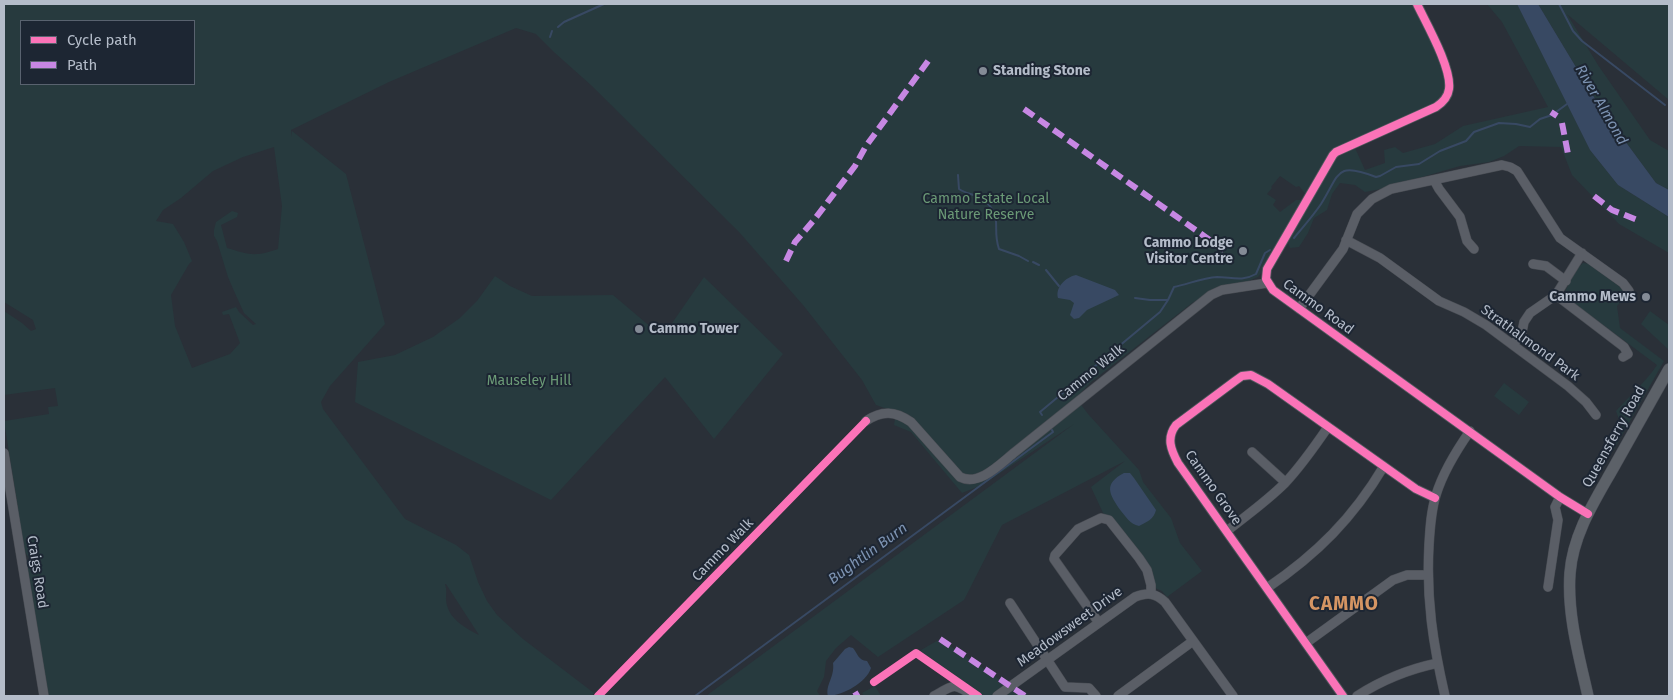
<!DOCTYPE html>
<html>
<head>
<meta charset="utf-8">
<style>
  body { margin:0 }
  #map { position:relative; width:1673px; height:700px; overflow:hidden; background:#2a3038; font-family:"Fira Sans",sans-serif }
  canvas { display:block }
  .frame { position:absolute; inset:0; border:5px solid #b4bcc9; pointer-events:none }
  .legend { position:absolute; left:20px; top:20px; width:175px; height:65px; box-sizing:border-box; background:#1d2633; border:1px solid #59626f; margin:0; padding:6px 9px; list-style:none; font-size:15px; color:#b4bcc9 }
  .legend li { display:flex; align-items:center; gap:10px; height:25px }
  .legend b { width:25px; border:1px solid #59626f }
</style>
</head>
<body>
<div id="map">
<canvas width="1673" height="700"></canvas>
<div class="frame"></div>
<ul class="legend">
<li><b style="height:6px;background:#fb73b8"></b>Cycle path</li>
<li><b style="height:6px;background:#c787e3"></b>Path</li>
</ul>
</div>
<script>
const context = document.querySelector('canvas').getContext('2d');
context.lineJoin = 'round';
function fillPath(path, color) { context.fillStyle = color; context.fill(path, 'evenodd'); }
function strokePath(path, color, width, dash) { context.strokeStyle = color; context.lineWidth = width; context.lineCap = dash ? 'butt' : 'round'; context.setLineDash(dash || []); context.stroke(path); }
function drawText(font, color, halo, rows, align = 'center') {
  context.font = font + ' "Fira Sans",sans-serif'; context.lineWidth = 4; context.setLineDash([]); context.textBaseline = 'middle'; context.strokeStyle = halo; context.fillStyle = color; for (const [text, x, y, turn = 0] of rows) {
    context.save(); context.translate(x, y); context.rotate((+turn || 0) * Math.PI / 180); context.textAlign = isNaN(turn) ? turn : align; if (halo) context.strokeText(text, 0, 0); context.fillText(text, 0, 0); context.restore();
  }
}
fillPath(new Path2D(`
  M4 4H1413C1422 22 1450 72 1445 90 1442 97 1434 102 1428 107L1333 150 1306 195 1299 186 1296 187 1280 176 1271 187 1272 188 1267 194 1276 200 1273 205 1280 212 1296 200H1303L1265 269 1258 277 1246 282 1221 286 1192 303 1091 382 1076 398 1088 414 1139 470 1143 482 1171 518 1180 543 1202 571 1167 597 1162 591 1155 588 1104 515 1091 487 1125 461 1002 525 964 600 878 657 851 635 836 648 826 661 824 677 817 691 820 696H706L1074 424 982 485 962 493 911 432 894 425 896 412 876 405 862 380 803 305 739 232 592 86 555 53 536 34 516 28 389 82 291 130 292 137V131L346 174 385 324 330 386 321 402 323 409 405 519 456 545 469 555 478 582 487 601 497 615 523 639 594 693 592 696H47L26 560H30L23 548 15 509 18 508 4 421 49 414 48 407 58 406 55 388 4 395V311L22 323 31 331 36 329 33 320 4 302ZM21 21H194V84H21ZM274 147 282 206 278 249C255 257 250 255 227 248L221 225 237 217 238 213 232 211 216 222 214 230V236L217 241 228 277 234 291 244 313 256 324 253 325 239 312 236 307 222 312 223 315 229 314 240 343 230 354 192 368 175 326 171 295 189 264 192 261 184 242 173 224 156 221 163 210 181 198 213 171 243 157ZM445 584H446L479 635C465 628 448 619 446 600 446 594 447 590 445 584Z
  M1487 4H1517L1590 150 1618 185 1669 217V253L1619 224 1572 175 1561 147 1519 146 1504 156 1489 162 1460 166 1381 189 1365 192 1355 185 1340 183 1332 194 1327 210 1314 218 1308 233 1299 247 1290 248 1287 240 1337 155 1346 150 1355 148 1365 170 1385 163 1384 150 1395 147 1403 153 1435 144 1463 126 1548 107 1502 22Z
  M1538 4H1669V100L1567 14 1598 65 1650 140 1669 151V190L1656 183 1600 107Z
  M1583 263 1590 264 1628 293 1617 306 1620 328 1664 361 1613 451 1606 445 1615 437 1621 425 1616 411C1630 395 1646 382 1657 365L1563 295 1576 270Z
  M495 276 510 286 532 296 613 295 659 334 670 326 704 277 783 354 714 439 665 377 551 500 355 402 358 362 395 355 433 337 460 318 477 301Z
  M1650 311 1669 325V350L1641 324Z
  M1504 383 1529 402 1519 415 1494 396Z
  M940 639 1009 686 996 696H978L916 653Z
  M1014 685 1030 696H999Z
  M875 686 881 696H864L862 693Z`), '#273a3e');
fillPath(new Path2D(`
  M1517 4H1538L1600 107 1656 183 1669 190V217L1618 185 1590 150Z
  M1076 275 1115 290 1119 295 1087 310 1079 318 1074 319 1070 315 1074 303 1070 300 1058 298C1055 287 1066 277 1076 275Z
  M1124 473H1130L1134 478 1156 510C1154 519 1147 522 1139 526 1130 524 1126 517 1121 511 1109 494 1103 484 1124 473Z
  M849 647 853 648C858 654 858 660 867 661L871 668C867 682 842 696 828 696 825 685 835 677 833 663L845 649Z`), '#384963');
strokePath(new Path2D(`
  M1559 4 1573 31 1582 41 1665 105
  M558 27 564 22 604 4
  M550 37 552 31
  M958 175 959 189C966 194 975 194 982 199 1005 216 991 226 999 249L1019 256 1028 261
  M1294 238C1303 227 1313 216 1321 204 1340 174 1335 161 1376 177L1380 176 1396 167 1419 164 1440 151 1466 141 1474 132 1499 123 1516 124 1530 127 1540 119 1552 115 1567 104
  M1033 262 1039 265
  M1046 270 1059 286
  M1135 298 1150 300H1168
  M1042 415 1040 412 1160 312 1168 300 1174 287C1188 284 1203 278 1217 277 1231 277 1242 282 1256 274L1265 253 1270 250
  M695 696 1053 432 1052 430`), '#384963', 2);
const minor = new Path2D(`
  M1417 4C1426 23 1452 68 1449 89 1448 97 1442 103 1436 107L1336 152 1333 155 1267 269 1266 279 1273 290 1560 497 1588 514
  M1434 180 1439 189 1460 217 1467 241 1474 249
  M1346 240 1380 258 1439 301 1464 312 1486 325 1568 386 1586 402 1596 415
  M1533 264 1546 266 1566 281
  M1556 295 1624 347 1628 354 1623 357
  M1299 309 1343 249 1357 214 1372 199 1391 189 1502 165 1510 167 1517 171 1560 238 1623 283 1629 291
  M1513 345 1522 332 1524 322 1530 313 1556 295 1582 253
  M866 421C882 410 895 411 911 422L960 477C979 487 1001 463 1015 452L1211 295 1222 290 1267 283
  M1252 452 1285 482
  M4 453 44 696
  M1227 531C1247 515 1267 501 1285 483 1301 466 1315 446 1328 427
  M1548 587 1558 520 1555 507 1560 497
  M1267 588C1317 554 1353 518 1384 466
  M1010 603 1065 687 1089 688 1096 696
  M1099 623 1054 559 1055 555 1078 529 1101 518 1109 520 1139 558 1147 570 1151 585V593
  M1306 643 1393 580 1407 575H1428
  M934 696C954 685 953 682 973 696
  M997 696 1135 597C1148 592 1155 593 1165 602L1233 696
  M1118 696 1193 641
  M1343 696 1178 463C1171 450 1166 438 1176 425L1235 381 1242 376 1251 375 1268 384 1416 489 1435 498
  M1357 696C1382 680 1409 669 1438 663
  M1445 696C1433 644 1426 599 1429 545 1430 528 1431 511 1436 495 1443 472 1456 451 1470 431`);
const major = new Path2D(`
  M1588 696C1579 656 1567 614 1570 573 1573 533 1596 499 1615 465 1633 433 1651 401 1669 369`);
strokePath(minor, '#484c53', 10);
strokePath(major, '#484c55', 12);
strokePath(minor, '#5a5e66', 9);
strokePath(major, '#5c6168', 11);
strokePath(new Path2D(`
  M1024 109 1224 250
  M1551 112 1557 116
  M1562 123 1568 154
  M1594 196 1612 210 1640 221
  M786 261 795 242 814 220 855 166 866 146 931 57
  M940 639 1025 696
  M854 696 859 693`), '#c787e3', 6, [12, 6]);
strokePath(new Path2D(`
  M1417 4C1426 23 1452 68 1449 89 1448 97 1442 103 1436 107L1336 152 1333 155 1267 269 1266 279 1273 290 1560 497 1588 514
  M874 682 916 653 978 696
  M598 696 866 421
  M1343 696 1178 463C1171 450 1166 438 1176 425L1235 381 1242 376 1251 375 1268 384 1416 489 1435 498`), '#fb73b8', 8);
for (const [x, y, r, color] of [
  [983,71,5,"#848b96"],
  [1243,251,5,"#848b96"],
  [1646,297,5,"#848b96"],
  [639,329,5,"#848b96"]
]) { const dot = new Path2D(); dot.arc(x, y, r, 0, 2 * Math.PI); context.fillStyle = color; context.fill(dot); strokePath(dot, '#1d2633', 2); }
drawText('bold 14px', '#b4bcc9', '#1d2633', [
  ["Standing Stone",993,71],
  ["Cammo Lodge",1233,243,"right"],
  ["Visitor Centre",1233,259,"right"],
  ["Cammo Mews",1636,297,"right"],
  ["Cammo Tower",649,329]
], 'left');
drawText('14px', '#6b9a76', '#1d2633', [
  ["Cammo Estate Local",986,199],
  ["Nature Reserve",986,215],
  ["Mauseley Hill",529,381]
]);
drawText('14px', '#b4bcc9', '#1d2633', [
  ["Cammo Road",1318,307,36],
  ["Strathalmond Park",1530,343,36],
  ["Cammo Walk",1091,373,-39],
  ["Queensferry Road",1614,437,-61],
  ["Cammo Grove",1213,488,55],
  ["Cammo Walk",723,550,-46],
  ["Craigs Road",37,572,81],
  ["Meadowsweet Drive",1070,627,-36]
]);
drawText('italic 15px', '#7c92b1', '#1d2633', [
  ["River Almond",1601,105,60],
  ["Bughtlin Burn",868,554,-36]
]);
context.letterSpacing = '1px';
drawText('bold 19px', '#d59563', '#1d2633', [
  ["CAMMO",1344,605]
]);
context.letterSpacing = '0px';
</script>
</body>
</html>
